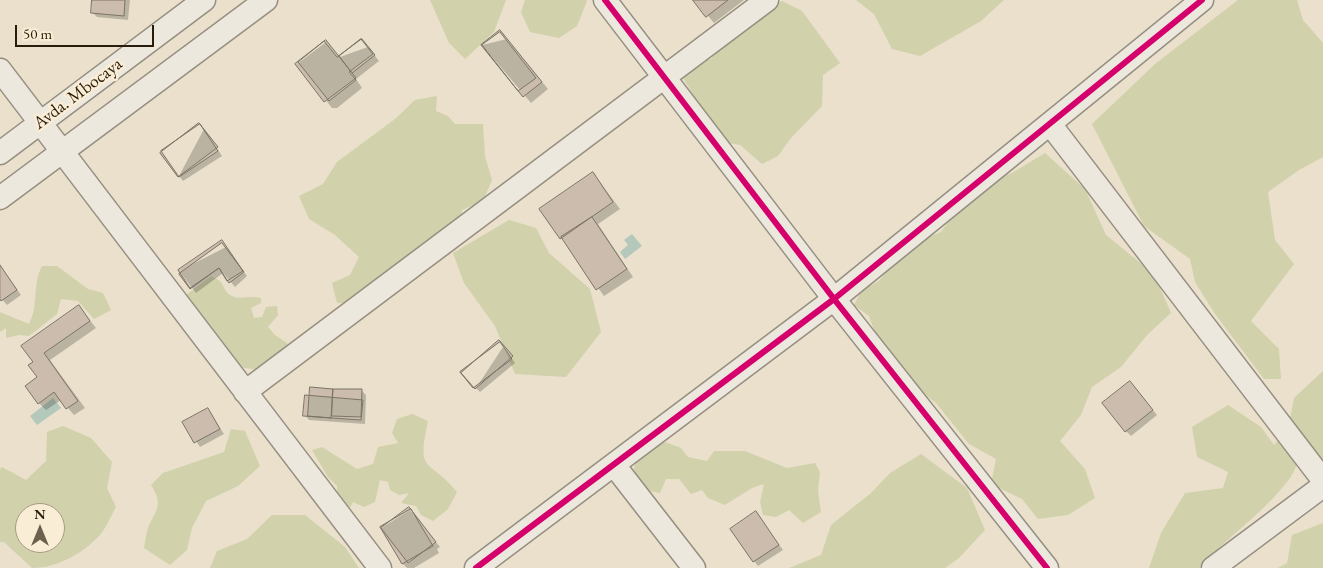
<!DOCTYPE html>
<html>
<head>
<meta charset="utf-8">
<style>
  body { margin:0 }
  #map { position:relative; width:1323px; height:568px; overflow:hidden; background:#eae0cb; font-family:"EB Garamond",serif }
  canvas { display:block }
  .north { position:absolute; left:15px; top:503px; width:50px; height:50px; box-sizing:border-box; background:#faedd5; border:1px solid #a69984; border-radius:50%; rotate:0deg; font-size:14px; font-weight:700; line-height:20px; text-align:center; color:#291c0b }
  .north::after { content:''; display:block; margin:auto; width:18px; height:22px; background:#6d614e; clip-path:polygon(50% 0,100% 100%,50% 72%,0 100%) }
  .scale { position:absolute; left:15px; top:25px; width:139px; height:22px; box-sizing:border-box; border:2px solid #291c0b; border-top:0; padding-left:6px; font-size:15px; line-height:18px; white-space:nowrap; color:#291c0b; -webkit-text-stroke:4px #faedd5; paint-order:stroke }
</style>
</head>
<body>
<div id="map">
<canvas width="1323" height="568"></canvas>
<div class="north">N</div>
<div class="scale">50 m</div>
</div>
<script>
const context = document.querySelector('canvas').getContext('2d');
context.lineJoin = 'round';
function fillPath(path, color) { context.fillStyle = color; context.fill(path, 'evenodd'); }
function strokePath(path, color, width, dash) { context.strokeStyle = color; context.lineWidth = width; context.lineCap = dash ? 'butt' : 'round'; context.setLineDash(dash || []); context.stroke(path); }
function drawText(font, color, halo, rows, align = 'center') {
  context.font = font + ' "EB Garamond",serif'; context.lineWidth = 5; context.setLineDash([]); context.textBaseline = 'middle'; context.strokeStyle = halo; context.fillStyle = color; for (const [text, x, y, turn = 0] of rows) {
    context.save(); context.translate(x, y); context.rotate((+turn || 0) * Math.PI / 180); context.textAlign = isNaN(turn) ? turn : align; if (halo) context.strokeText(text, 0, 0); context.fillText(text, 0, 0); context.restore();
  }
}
fillPath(new Path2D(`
  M430 0H506L494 32 465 59 449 43Z
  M525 0H586L587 1 577 26 559 38 530 32 521 12Z
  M856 0H1004L981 21 920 56 892 49 874 14Z
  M1238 0H1297L1303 20 1323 43V157L1299 170 1268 192 1275 240 1294 264 1251 321 1279 349 1281 379H1264L1215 314 1195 282 1190 259 1144 226 1092 124 1155 64Z
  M782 1 802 11 840 63 823 75 822 106 791 138 778 156 762 164 740 145 712 140 694 96 683 78 690 64 711 59 739 22Z
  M437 96 436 111 448 116 455 124H483L485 156 492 180 483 201 462 210 461 230 352 303H337L332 283 350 275 359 257 335 235 309 219 299 196 323 184 337 162 395 119 415 100Z
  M1045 153 1085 189 1106 235 1154 274 1171 313 1147 335 1121 367 1092 387 1081 415 1060 441 1085 469 1095 498 1068 515 1038 519 1022 499 991 484 996 459 969 444 936 403 909 382 874 330 869 316 854 305 861 291 879 281 889 268 924 239 941 232 955 213 996 179 1012 173Z
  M509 220 536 228 549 253 590 289 601 332 566 377 515 374 495 326 464 283 453 253Z
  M42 266H57L88 289 103 293 111 310 94 319 78 301 61 299 57 314 29 336 19 335 6 338V328L0 332V312L29 324C39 305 32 284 42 266Z
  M211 276C226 282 221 288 230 295 239 301 250 295 261 298V303L251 308 254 318 262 317 266 307 277 306 278 315 268 327 275 335 287 343 288 351 268 371 238 367 193 307 186 295Z
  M1323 371V466L1302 453C1298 461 1295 471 1290 478 1265 512 1227 537 1199 568H1149L1161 533 1185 493 1223 488 1228 472 1197 457 1192 427 1228 405 1261 427 1274 445 1288 429 1294 398Z
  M412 414 428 421C416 476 429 457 457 492L448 509 433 521 421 515 416 506 401 503 409 493 399 495 390 490 388 482 380 480 375 502 364 507 353 502 348 512 337 503V486L328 477 312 450 322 447 357 469 373 464 378 447 398 443 392 433 397 419Z
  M63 426 91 438 112 462 107 488 116 507C111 515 108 524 103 531 87 552 57 568 32 568L4 542H0V469L2 467 26 480 46 461 47 432ZM25 513H55V543H25Z
  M231 429 245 431 260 466 238 486 206 501 192 528 187 550 170 565 144 548C145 541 146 534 148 528 156 509 164 505 151 485L163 473 224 452Z
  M665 442 681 448 688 457 707 461 714 451H745L787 468 815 463 820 472 818 491 821 512 803 523 789 510 776 517 763 515 760 502 764 484 752 488 725 505 708 498 702 490 691 494 679 479H666L660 493 650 491 632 479C636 453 641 450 665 442Z
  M921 454 967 488 985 530 959 558 945 568H789L821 555 831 525 871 493 890 473Z
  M272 515H305L345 547 359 568H210L217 551 247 539Z
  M1323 523V568H1278L1287 563 1292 535Z`), '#d1d1ac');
fillPath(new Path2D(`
  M632 234 642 246 625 259 620 252 628 245 624 240Z
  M53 398 61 408 37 425 30 416Z`), '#b4c8bb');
fillPath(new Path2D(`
  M93 0H130L128 20 97 17 92 12Z
  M695 0H744L714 23Z
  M507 39 548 89 531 103 482 45Z
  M326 42 340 57 368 47 379 61 356 79 362 88 337 108H332L297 64Z
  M204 129 222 156 183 181 179 176Z
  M593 173 620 209 598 224 633 277 604 296 541 209Z
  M226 247 247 276 235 287 223 273 196 293 179 271Z
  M0 265 21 295 7 305 0 297Z
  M79 306 96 328 50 360 85 408 74 415 61 400 46 410 39 403V378L35 363Z
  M503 347 515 363 480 392 476 388Z
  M1134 387 1157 415 1131 436 1126 431Z
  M311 389 361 390 366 395 365 424 309 420 305 415Z
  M208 409 224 434 200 447 184 422Z
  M410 510 440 547 437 549 439 553 414 568H407L403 564 381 528Z
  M756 513 783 550 758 566 754 561Z`), '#0003');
const building = new Path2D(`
  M92 0H125L124 16 91 13Z
  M693 0H728L706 17Z
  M500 30 542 82 523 97 481 45Z
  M500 32 536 78 518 91 482 45Z
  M361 39 373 54 349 72 356 80 329 101 298 62 324 41 337 57Z
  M362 39 375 55 352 73 339 56Z
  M326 40 356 78 324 102 295 64Z
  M199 123 218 147 178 177 160 153Z
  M200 124 218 151 179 177 161 151Z
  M593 172 613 202 560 239 539 209Z
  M592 217 627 269 596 290 561 237Z
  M222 240 243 271 227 281 219 268 190 288 178 270Z
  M222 243 244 272 229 283 219 268 190 289 179 274Z
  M0 265 17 290 1 301 0 299Z
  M79 305 90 321 44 353 78 401 66 409 54 392 38 404 25 386 37 377 28 365 33 362 21 346Z
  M499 340 513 356 475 389 461 373Z
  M500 342 512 359 473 388 460 372Z
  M1130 381 1153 410 1125 432 1102 403Z
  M310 387 333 389 331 418 308 416Z
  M333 389H362L361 417 332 416Z
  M305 395 363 400 361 420 303 416Z
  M208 408 220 429 194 443 182 422Z
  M409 507 436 542 408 563 381 528Z
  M411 509 433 546 402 564 380 527Z
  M756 511 779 545 753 562 730 529Z`);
fillPath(building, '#ccbcad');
strokePath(building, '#7a7467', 1);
const minor = new Path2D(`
  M605 0 834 299 1047 568
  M0 70 380 568
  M1050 124 1323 480
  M0 153 204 0
  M0 198 266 0
  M245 392 767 0
  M614 465 694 568
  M476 568 834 299 1202 0
  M1213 568 1323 486`);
strokePath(minor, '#958e81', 25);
strokePath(minor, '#ede8de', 22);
strokePath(new Path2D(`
  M605 0 834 299 1047 568
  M476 568 834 299 1202 0`), '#d6006c', 6);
drawText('18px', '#291c0b', '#faedd5', [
  ["Avda. Mbocaya",78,94,-37]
]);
</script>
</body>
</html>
